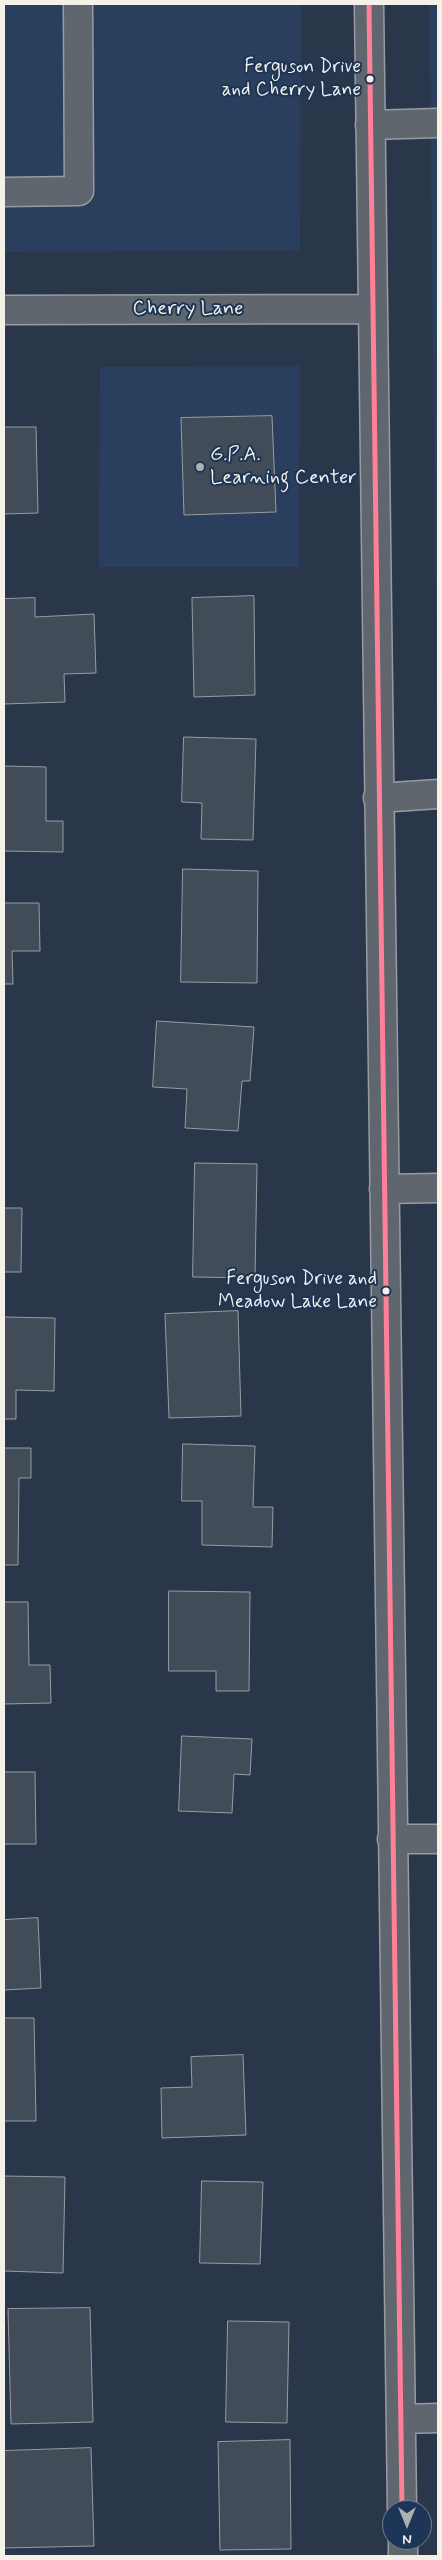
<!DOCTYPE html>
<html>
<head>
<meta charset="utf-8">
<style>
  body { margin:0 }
  #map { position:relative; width:442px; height:2560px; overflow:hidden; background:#2a374a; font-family:Mynerve,sans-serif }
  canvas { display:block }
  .frame { position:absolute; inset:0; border:5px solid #f4f1e8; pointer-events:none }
  .north { position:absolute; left:382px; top:2500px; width:50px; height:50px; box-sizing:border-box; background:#1d3557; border:1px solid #738091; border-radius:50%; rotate:180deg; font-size:14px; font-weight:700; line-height:20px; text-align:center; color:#f4f1e8 }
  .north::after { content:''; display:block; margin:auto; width:18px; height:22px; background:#adb0b1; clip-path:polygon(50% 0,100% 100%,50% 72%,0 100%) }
</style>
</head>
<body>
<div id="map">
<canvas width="442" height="2560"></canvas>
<div class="frame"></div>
<div class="north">N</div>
</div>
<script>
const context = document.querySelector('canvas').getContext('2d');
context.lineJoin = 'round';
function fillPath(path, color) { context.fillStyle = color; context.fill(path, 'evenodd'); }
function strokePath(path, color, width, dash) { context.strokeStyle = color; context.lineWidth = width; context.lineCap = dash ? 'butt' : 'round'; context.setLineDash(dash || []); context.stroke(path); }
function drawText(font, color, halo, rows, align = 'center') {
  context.font = font + ' Mynerve,sans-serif'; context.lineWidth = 4; context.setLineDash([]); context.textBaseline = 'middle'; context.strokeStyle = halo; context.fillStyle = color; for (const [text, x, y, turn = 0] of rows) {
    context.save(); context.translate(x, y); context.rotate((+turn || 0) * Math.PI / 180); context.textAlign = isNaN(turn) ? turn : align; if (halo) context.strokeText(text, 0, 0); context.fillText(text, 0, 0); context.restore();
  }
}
fillPath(new Path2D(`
  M4 4H301L300 250 4 252Z
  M429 4H438V833L430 71Z
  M300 366 299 567H99L100 367Z`), '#2a3f5d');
const building = new Path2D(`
  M272 416 276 512 184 515 181 418Z
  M4 427H36L38 513 4 514Z
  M254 596 255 695 194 697 192 598Z
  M35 598V617L94 614 96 673 64 674 65 702 4 704V599Z
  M184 737 256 739 253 840 201 839 202 803 182 802Z
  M4 766 46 767V821H63V852L4 851Z
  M183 869 258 871 257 983 181 982Z
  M4 903H39L40 951H12L13 984H4Z
  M157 1021 254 1027 250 1081H242L238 1131 185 1128 187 1089 153 1087Z
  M195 1163 257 1164 255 1278 193 1277Z
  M4 1208H22L21 1272H4Z
  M238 1311 241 1416 169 1418 165 1314Z
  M4 1317 55 1318 54 1391 16 1390V1419H4Z
  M183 1444 255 1446 253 1507H273L272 1547 202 1545V1501H182Z
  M4 1448H31V1478H19L18 1565H4Z
  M169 1591 250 1592 249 1691H216V1671H169Z
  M4 1602H28L29 1665H50L51 1703 4 1704Z
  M182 1736 252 1739 250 1775 234 1774 232 1813 179 1811Z
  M4 1772H35L36 1844H4Z
  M38 1918 41 1988 4 1990V1920Z
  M4 2018H34L36 2121H4Z
  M243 2055 246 2135 162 2138 161 2088 192 2087 191 2057Z
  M4 2176 65 2177 63 2273 4 2271Z
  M202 2181 263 2182 260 2264 200 2263Z
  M90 2308 93 2422 11 2424 8 2309Z
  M228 2321 289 2322 287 2423 226 2422Z
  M290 2440 291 2549 220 2550 218 2442Z
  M91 2448 94 2546 4 2548V2451Z`);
fillPath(building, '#424c59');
strokePath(building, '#979ca3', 1);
const minor = new Path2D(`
  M369 4 402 2510
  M370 125 438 123
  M4 192 79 191 78 4
  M4 310 372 309
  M378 798 438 794
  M384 1189 438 1188
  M392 1839H438
  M401 2419 438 2418
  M403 2540V2556`);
strokePath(minor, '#979ca3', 31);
strokePath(minor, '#60666e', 28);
strokePath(new Path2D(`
  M369 4 402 2510`), '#ff8098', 5);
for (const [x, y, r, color] of [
  [370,79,4.5,"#f4f1e8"],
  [200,467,5,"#adb0b1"],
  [386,1291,4.5,"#f4f1e8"]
]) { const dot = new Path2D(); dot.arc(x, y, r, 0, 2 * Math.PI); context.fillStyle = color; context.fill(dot); strokePath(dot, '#1d3557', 2); }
drawText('19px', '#f4f1e8', '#1d3557', [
  ["Ferguson Drive",361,68],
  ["and Cherry Lane",361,91],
  ["Ferguson Drive and",377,1280],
  ["Meadow Lake Lane",377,1303]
], 'right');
drawText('20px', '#f4f1e8', '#1d3557', [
  ["Cherry Lane",188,310]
]);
drawText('20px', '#f4f1e8', '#1d3557', [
  ["G.P.A.",210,456],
  ["Learning Center",210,479]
], 'left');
</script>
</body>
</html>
